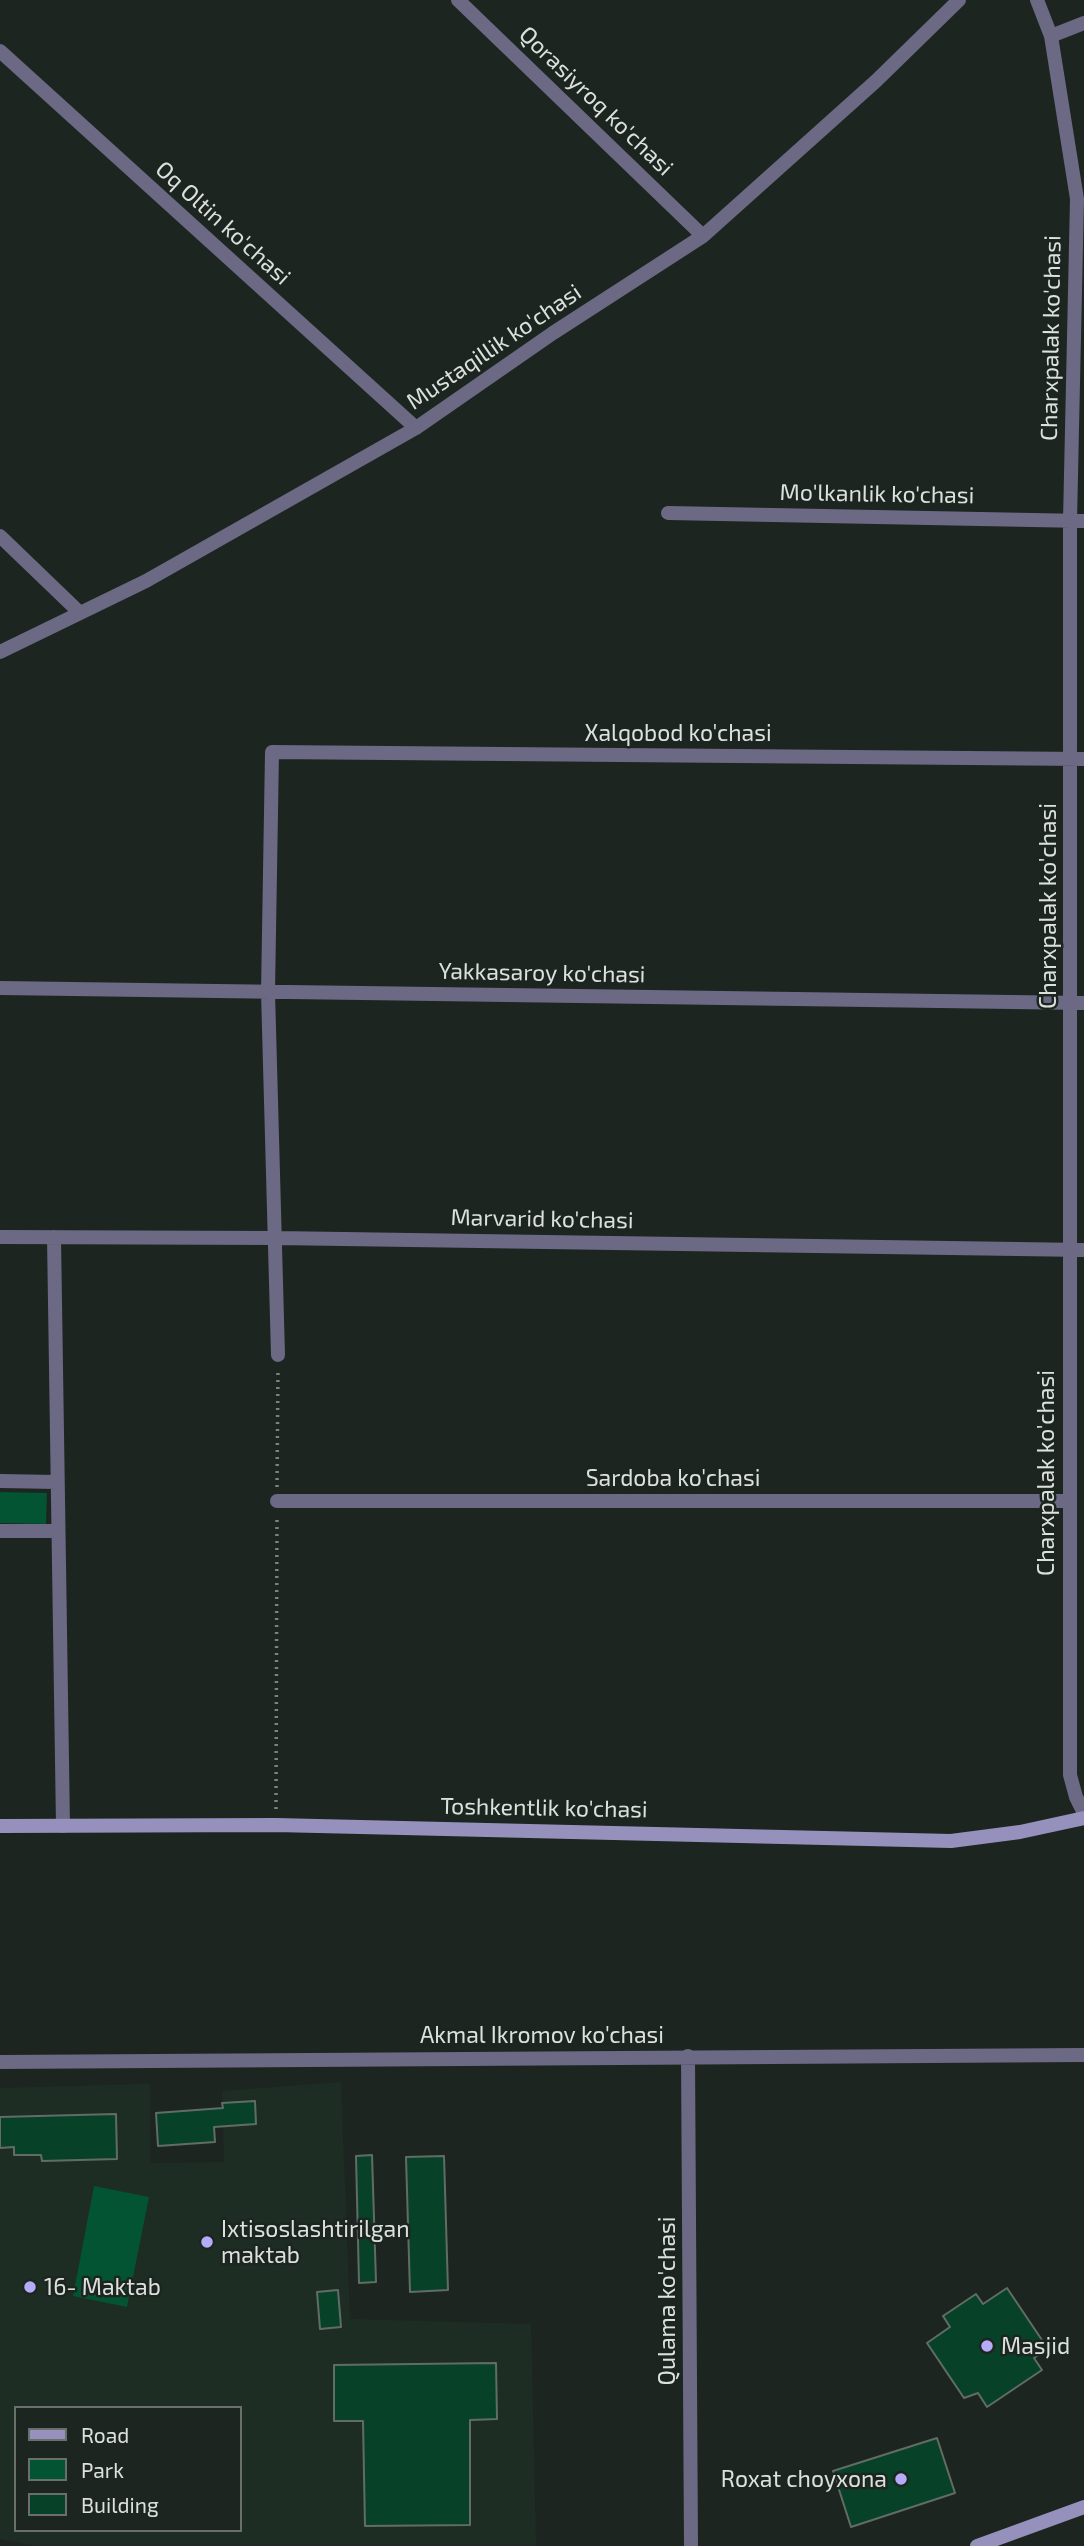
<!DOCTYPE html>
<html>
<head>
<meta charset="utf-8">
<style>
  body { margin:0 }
  #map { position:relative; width:1084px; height:2546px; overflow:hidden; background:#1d2520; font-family:"Exo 2",sans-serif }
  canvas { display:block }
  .legend { position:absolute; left:14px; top:2406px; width:228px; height:126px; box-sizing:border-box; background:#1d2520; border:2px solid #69706c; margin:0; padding:9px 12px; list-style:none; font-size:21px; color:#dce1de }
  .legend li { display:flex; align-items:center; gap:14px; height:35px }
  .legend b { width:35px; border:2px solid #69706c }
</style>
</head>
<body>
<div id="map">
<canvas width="1084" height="2546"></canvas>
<ul class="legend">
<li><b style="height:9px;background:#9691bc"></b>Road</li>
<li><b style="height:19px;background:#025432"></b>Park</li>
<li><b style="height:19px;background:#074127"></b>Building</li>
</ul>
</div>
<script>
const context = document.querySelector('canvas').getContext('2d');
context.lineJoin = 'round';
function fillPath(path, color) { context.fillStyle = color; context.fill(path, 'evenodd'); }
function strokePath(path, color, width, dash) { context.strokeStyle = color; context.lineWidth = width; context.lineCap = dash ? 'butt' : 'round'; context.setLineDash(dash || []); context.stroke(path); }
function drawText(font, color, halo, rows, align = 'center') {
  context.font = font + ' "Exo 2",sans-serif'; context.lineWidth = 5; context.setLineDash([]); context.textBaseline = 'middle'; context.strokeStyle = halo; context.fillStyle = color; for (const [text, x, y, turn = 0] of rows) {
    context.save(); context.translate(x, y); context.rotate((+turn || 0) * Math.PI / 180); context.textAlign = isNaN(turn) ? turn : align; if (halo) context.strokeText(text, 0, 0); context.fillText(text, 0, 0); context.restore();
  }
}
fillPath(new Path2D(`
  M341 2082 350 2319 531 2324 536 2546H37L0 2539V2088L150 2084V2163L224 2162 222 2091ZM16 2408H240V2530H16Z`), '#1e2d24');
fillPath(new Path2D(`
  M0 1492 47 1493 46 1524 0 1523Z
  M94 2186 149 2197 127 2307 73 2296Z`), '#025432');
const building = new Path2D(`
  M255 2101 256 2124 214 2127 215 2142 158 2146 156 2113 223 2108 222 2103Z
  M116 2114 117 2159 42 2161 41 2155H14V2147L0 2148V2117Z
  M372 2155 376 2282 359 2283 356 2156Z
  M444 2156 448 2290 410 2292 406 2157Z
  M1007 2288 1048 2349 1034 2358 1042 2370 987 2407 978 2393 964 2398 927 2343 950 2327 943 2316 976 2294 983 2304Z
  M338 2290 341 2327 320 2329 317 2292Z
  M496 2363 497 2419 470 2420V2525L365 2526 363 2421H334V2365Z
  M937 2438 955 2493 851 2527 833 2471Z`);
fillPath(building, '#074127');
strokePath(building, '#626c66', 2);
strokePath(new Path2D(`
  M277 1487 278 1368
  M276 1809 277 1515`), '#7d8480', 3.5, [2, 5]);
strokePath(new Path2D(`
  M458 0 703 236
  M1037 0 1051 36 1077 199 1070 521V1775L1076 1797 1084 1813
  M1051 36 1084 23
  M0 51 416 428
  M668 513 1084 521
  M0 536 79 612
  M0 652 146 581 416 428 553 333 703 236 876 81 959 0
  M0 988 1084 1003
  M0 1237 276 1238 1084 1250
  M54 1237 63 1826
  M278 1355 268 992 272 752 1084 759
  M0 1481 57 1482
  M277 1501H1069
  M0 1531H58
  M688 2056 691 2546
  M0 2062 1084 2055`), '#6c6984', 14);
strokePath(new Path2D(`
  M0 1826 276 1825 951 1841 1020 1832 1084 1818
  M977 2546 1084 2507`), '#9691bc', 14);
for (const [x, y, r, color] of [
  [207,2242,7,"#b5acf8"],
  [30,2287,7,"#b5acf8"],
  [987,2346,7,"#b5acf8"],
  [901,2479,7,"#b5acf8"]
]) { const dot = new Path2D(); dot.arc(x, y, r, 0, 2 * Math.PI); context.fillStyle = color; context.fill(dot); strokePath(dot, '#1d2520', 2.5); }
drawText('23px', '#dce1de', '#1d2520', [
  ["Qorasiyroq ko'chasi",596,101,44],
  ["Oq Oltin ko'chasi",223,223,42],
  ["Charxpalak ko'chasi",1051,338,-89],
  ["Mustaqillik ko'chasi",494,347,-34],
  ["Mo'lkanlik ko'chasi",877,494,1],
  ["Xalqobod ko'chasi",678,733],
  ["Charxpalak ko'chasi",1048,906,-90],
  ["Yakkasaroy ko'chasi",542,973,1],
  ["Marvarid ko'chasi",542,1219,1],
  ["Charxpalak ko'chasi",1046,1473,-90],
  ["Sardoba ko'chasi",673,1478],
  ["Toshkentlik ko'chasi",544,1808,1],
  ["Akmal Ikromov ko'chasi",542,2035],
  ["Qulama ko'chasi",667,2301,-90]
]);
drawText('23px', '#dce1de', '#1d2520', [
  ["Ixtisoslashtirilgan",221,2229],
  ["maktab",221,2255],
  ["16- Maktab",44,2287],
  ["Masjid",1001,2346],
  ["Roxat choyxona",887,2479,"right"]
], 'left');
</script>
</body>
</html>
